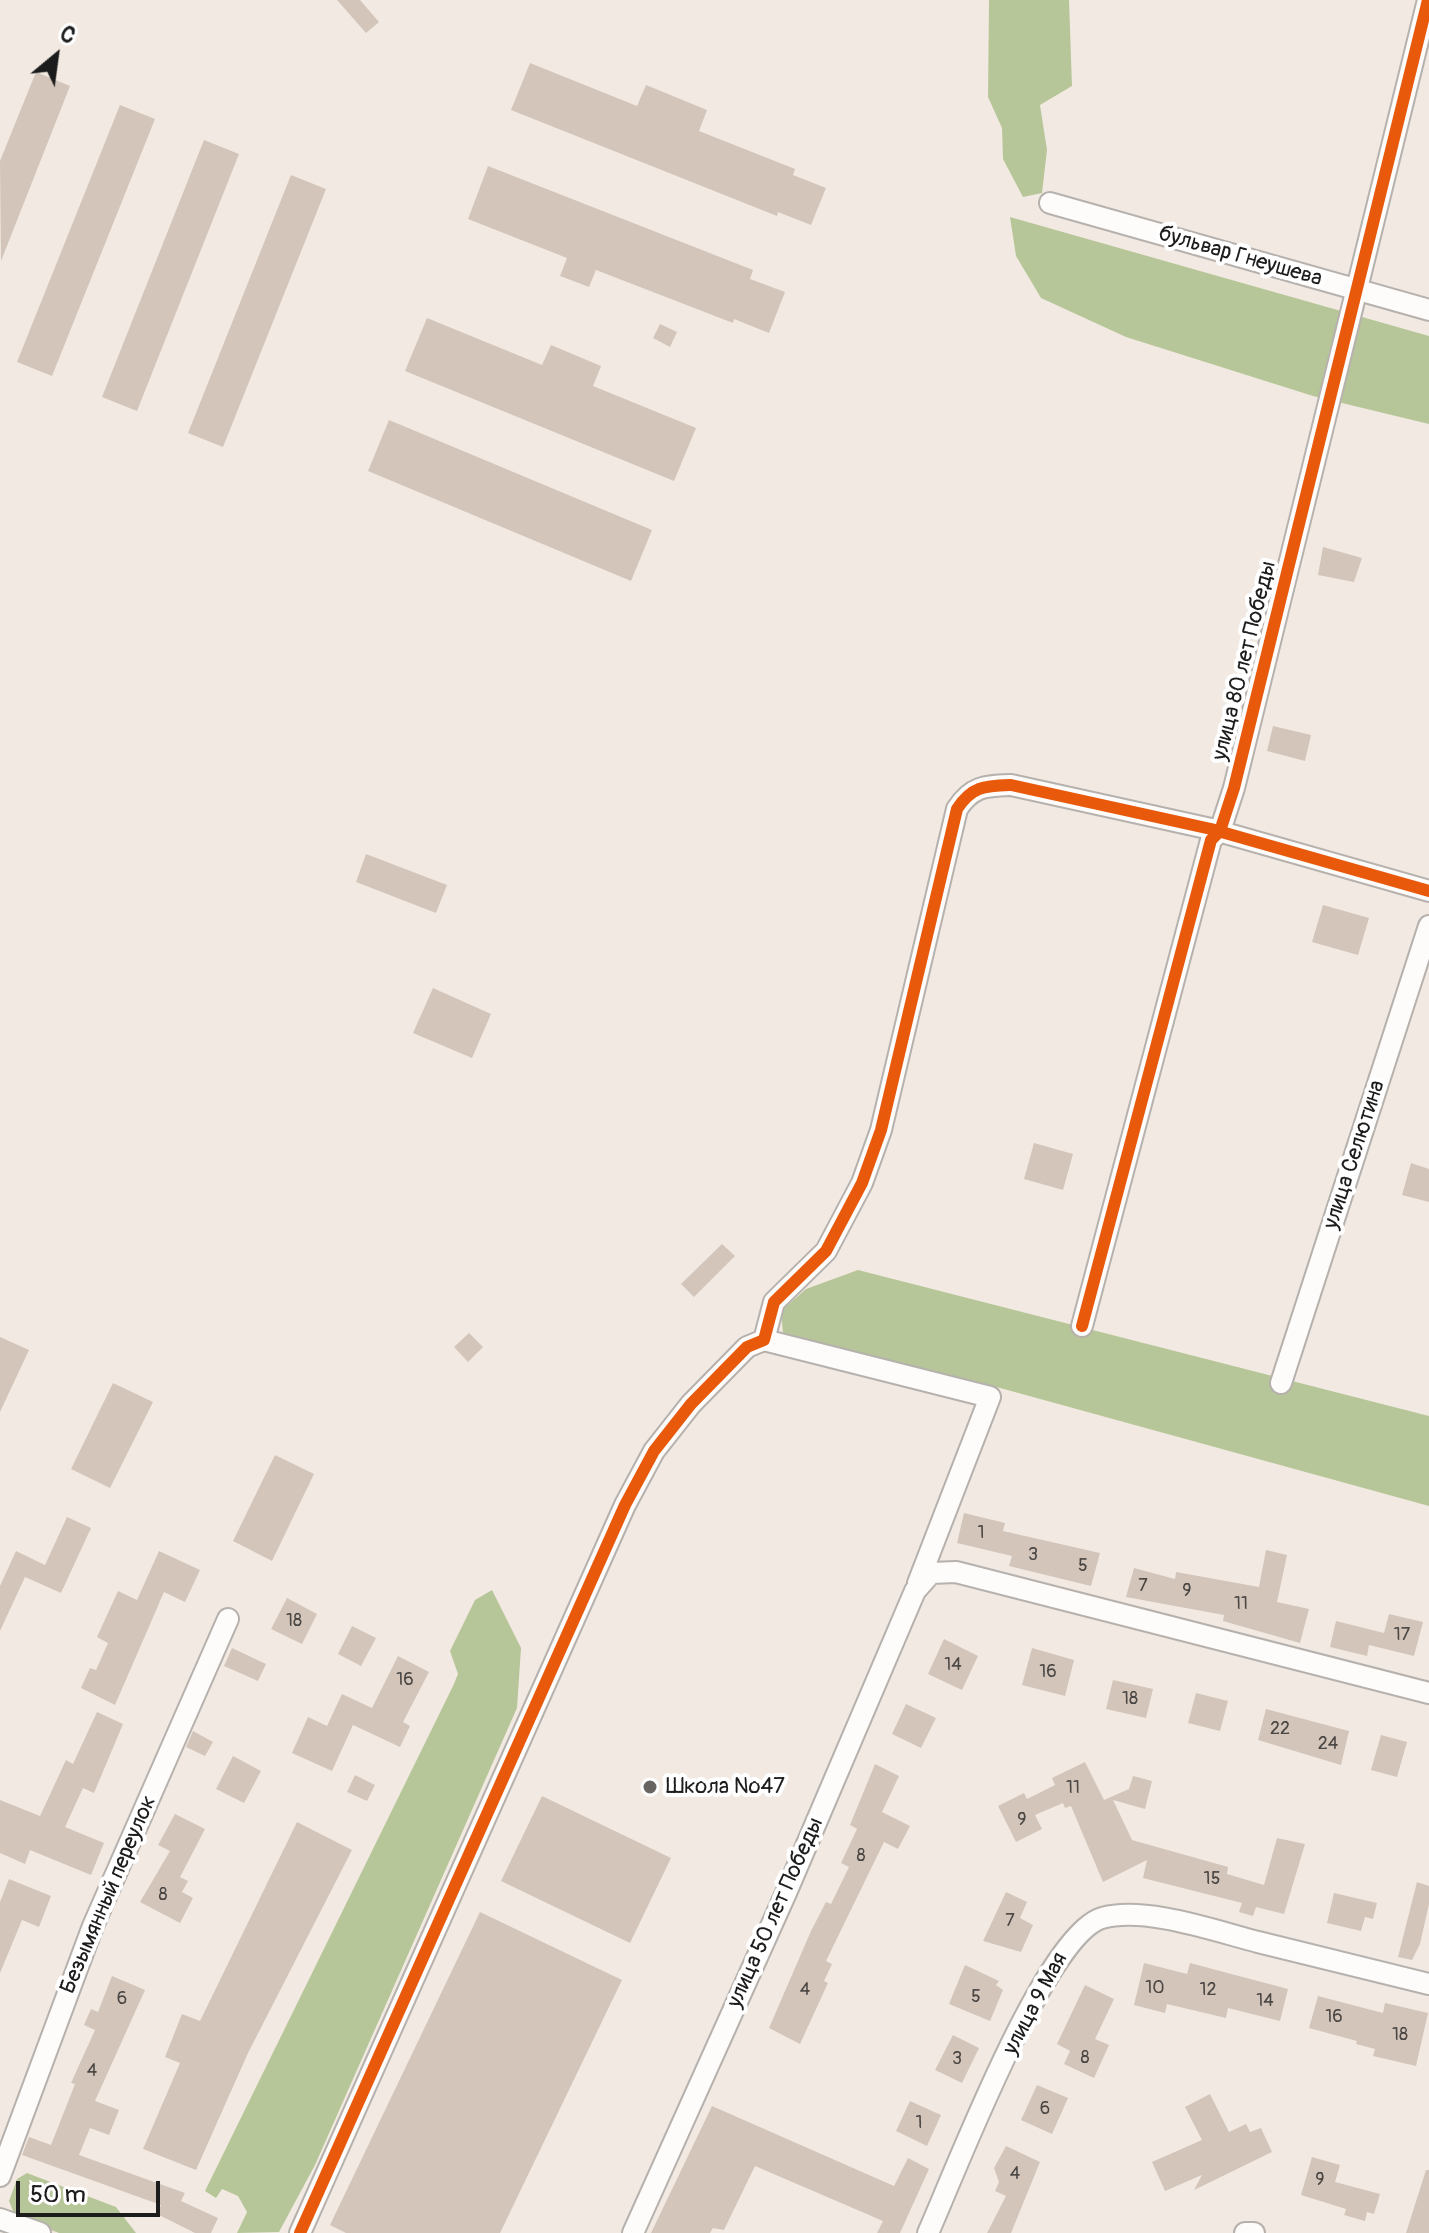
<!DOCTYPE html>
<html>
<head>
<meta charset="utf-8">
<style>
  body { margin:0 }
  #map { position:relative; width:1429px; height:2233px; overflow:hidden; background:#f2eae2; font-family:Pangolin,sans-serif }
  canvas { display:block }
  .north { position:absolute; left:16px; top:16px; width:80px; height:80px; -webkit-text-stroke:6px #fff; paint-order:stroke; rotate:29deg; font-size:22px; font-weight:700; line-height:32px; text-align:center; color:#1c1c1c }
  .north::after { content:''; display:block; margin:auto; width:28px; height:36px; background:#1c1c1c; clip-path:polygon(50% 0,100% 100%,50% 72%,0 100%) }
  .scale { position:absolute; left:16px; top:2181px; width:144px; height:36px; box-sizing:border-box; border:4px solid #1c1c1c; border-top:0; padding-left:10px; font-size:24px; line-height:28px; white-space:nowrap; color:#1c1c1c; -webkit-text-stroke:6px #fff; paint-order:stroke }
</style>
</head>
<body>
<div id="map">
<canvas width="1429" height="2233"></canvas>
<div class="north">С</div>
<div class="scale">50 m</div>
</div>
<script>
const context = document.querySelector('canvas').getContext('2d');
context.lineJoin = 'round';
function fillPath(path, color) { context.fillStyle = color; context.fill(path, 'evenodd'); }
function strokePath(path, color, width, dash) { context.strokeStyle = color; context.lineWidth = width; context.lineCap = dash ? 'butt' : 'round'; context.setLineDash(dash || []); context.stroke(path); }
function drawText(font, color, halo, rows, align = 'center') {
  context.font = font + ' Pangolin,sans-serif'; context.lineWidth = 8; context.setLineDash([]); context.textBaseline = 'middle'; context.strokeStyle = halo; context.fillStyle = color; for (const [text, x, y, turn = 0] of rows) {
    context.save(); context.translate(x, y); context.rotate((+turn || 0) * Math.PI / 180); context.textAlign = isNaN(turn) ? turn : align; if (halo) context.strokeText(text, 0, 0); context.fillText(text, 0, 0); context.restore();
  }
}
fillPath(new Path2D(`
  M989 0H1069L1072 86 1040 105 1047 150 1042 193 1023 197 1003 159 1002 128 988 97Z
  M1010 217 1429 336V424L1313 396 1126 337 1041 298 1016 256Z
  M858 1270 1429 1416V1506L982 1383 959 1387 784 1345 781 1311 806 1289Z
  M492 1590 521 1648 517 1708 315 2165 279 2232 237 2233 247 2212 238 2196 222 2189 216 2198 205 2191 453 1686 458 1674 450 1651 475 1600Z
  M27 2173 116 2207 136 2233H59L15 2216 9 2201 17 2179Z`), '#b7c698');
fillPath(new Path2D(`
  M337 0H360L379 22 366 33Z
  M530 63 637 106 646 85 707 110 699 131 795 169 793 175 826 188 811 225 778 212 777 216 511 110Z
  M36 72 70 86 1 261 0 161Z
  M120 105 155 119 52 376 17 362Z
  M204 140 239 154 137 411 102 397Z
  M488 166 753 270 750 279 785 292 769 333 734 319 733 323 596 270 589 287 560 276 567 258 468 219Z
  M291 175 326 189 223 447 188 433Z
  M427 318 542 365 551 345 601 366 593 386 696 428 674 481 405 371Z
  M660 324 677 332 670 347 653 338Z
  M389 420 652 530 631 581 368 471Z
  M1323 547 1362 558 1354 582 1318 575Z
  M1273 726 1311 735 1305 761 1267 751Z
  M366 854 447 885 436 913 356 882Z
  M1323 905 1369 918 1358 955 1312 942Z
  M433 988 491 1014 472 1058 413 1033Z
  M1034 1143 1073 1154 1063 1190 1024 1179Z
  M1411 1163 1429 1169V1202L1402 1195Z
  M722 1244 735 1256 694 1297 681 1284Z
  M469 1333 483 1347 468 1362 454 1347Z
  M0 1337 29 1350 0 1412Z
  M113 1383 153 1402 110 1488 71 1469Z
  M275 1455 314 1474 272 1561 233 1541Z
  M964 1513 1005 1523 1003 1531 1100 1553 1091 1586 1009 1566 1012 1556 957 1543Z
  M67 1517 91 1528 61 1593 25 1577 0 1631V1586L16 1551 45 1565Z
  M1266 1550 1287 1555 1277 1602 1309 1609 1300 1643 1223 1621 1224 1615 1126 1597 1134 1568 1175 1579 1176 1572 1259 1587Z
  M159 1551 200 1570 185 1602 164 1592 115 1705 81 1688 90 1668 96 1670 108 1643 97 1637 118 1591 137 1600Z
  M287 1598 317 1614 302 1644 271 1629Z
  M1389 1614 1423 1622 1414 1656 1369 1645 1367 1656 1330 1647 1336 1621 1384 1633Z
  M352 1626 376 1638 361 1666 338 1654Z
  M944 1639 978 1656 962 1690 928 1674Z
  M232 1648 266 1664 258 1681 224 1666Z
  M1032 1648 1074 1660 1065 1696 1022 1685Z
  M398 1656 429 1672 403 1722 410 1726 400 1747 353 1725 332 1771 292 1753 308 1717 327 1726 342 1694 372 1708Z
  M1113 1680 1153 1689 1146 1718 1106 1709Z
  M1196 1693 1228 1701 1220 1731 1188 1723Z
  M906 1704 936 1718 921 1748 892 1734Z
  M1266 1709 1349 1731 1341 1765 1258 1740Z
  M97 1712 123 1724 94 1793 83 1788 65 1827 104 1843 91 1875 30 1850 25 1864 0 1853V1800L40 1816 66 1760 73 1764Z
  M193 1731 213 1742 205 1756 186 1747Z
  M1381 1735 1407 1742 1397 1777 1371 1770Z
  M233 1756 261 1771 244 1803 216 1789Z
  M1085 1762 1104 1800 1129 1789 1133 1776 1152 1781 1145 1809 1113 1800 1132 1840 1228 1867 1227 1874 1264 1885 1277 1838 1305 1844 1284 1914 1256 1907 1253 1916 1239 1912 1242 1903 1143 1878 1147 1860 1103 1882 1071 1806 1065 1808 1063 1803 1035 1815 1042 1829 1016 1842 998 1806 1024 1793 1027 1799 1055 1785 1052 1778Z
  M875 1764 899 1776 882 1812 910 1826 898 1849 884 1842 826 1961 832 1964 824 1981 828 1983 800 2044 769 2028 811 1931 826 1902 831 1904 849 1867 841 1863 857 1829 850 1825Z
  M355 1775 375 1785 367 1801 347 1792Z
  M542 1796 671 1858 630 1943 501 1881Z
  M175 1814 205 1829 180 1877 188 1881 182 1892 193 1898 180 1923 140 1902 170 1851 158 1845Z
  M297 1822 352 1850 248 2053 196 2170 143 2149 180 2063 165 2057 182 2014 200 2021Z
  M9 1879 51 1896 39 1927 22 1920 0 1973V1902Z
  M1417 1882 1429 1886V1904L1420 1944 1412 1960 1398 1957Z
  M1006 1892 1027 1902 1020 1918 1033 1925 1021 1952 983 1941Z
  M1334 1893 1377 1903 1373 1919 1365 1917 1361 1931 1327 1923Z
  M480 1912 622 1980 500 2233H346L330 2225Z
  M1144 1963 1187 1974 1190 1963 1288 1989 1280 2021 1228 2008 1226 2018 1167 2004 1165 2013 1134 2005Z
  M965 1965 999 1981 996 1985 1003 1990 990 2021 949 2004Z
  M112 1976 145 1990 95 2101 119 2110 109 2135 90 2128 79 2155 185 2193 181 2201 218 2218 211 2233H195L157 2214 161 2205 22 2155 29 2137 51 2145 75 2084 71 2083 95 2030 84 2025 91 2009 98 2012Z
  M1085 1985 1114 1999 1095 2039 1109 2045 1094 2078 1064 2064 1070 2051 1057 2044Z
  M1318 1996 1383 2013 1385 2003 1428 2013 1416 2066 1373 2056 1375 2049 1356 2044 1357 2041 1309 2028Z
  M953 2035 979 2048 962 2083 935 2070Z
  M1037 2085 1068 2098 1052 2134 1021 2120Z
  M1210 2094 1229 2132 1246 2124 1250 2132 1261 2128 1272 2152 1194 2190 1202 2175 1165 2191 1152 2162 1202 2140 1185 2107Z
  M910 2101 941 2115 927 2146 896 2131Z
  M712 2106 894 2186 908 2158 929 2169 900 2233H877L883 2221 755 2166 724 2230 713 2228 710 2233H651Z
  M1006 2146 1040 2162 1011 2233H987L1006 2196 995 2191 999 2182 994 2168Z
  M1312 2157 1340 2165 1335 2182 1380 2194 1374 2214 1367 2212 1365 2221 1344 2215 1346 2209 1301 2195Z
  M1426 2170H1429V2233H1406Z`), '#d3c5ba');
const minor = new Path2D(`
  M1050 203 1429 310
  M1082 1326 1211 840 1220 831 1234 788 1428 0
  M764 1340 990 1397 918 1583
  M1281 1383 1429 926
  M0 2176 93 1926 228 1619
  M0 2219 40 2233
  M300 2233 625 1505 654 1451 691 1404 747 1347 764 1340 774 1302 826 1251 862 1183 881 1130 957 809C972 786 985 786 1011 785L1211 829 1429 891
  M633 2233 786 1893 915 1591 931 1573 956 1572 1429 1693
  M928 2233C955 2173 1045 1935 1102 1918 1145 1906 1215 1931 1258 1942 1315 1956 1372 1970 1429 1984
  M1245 2233H1254`);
strokePath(minor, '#b6b1ad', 24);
strokePath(minor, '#fdfcfb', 20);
strokePath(new Path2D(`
  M1082 1326 1211 840 1220 831 1234 788 1428 0
  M300 2233 625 1505 654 1451 691 1404 747 1347 764 1340 774 1302 826 1251 862 1183 881 1130 957 809C972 786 985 786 1011 785L1211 829 1429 891`), '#e8590c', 12);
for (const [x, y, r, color] of [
  [650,1787,8,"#676461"]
]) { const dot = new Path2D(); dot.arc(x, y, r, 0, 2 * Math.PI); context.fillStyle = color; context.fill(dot); strokePath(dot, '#fff', 3); }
drawText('18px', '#4a4644', null, [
  ["1",981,1533],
  ["3",1033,1555],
  ["5",1083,1566],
  ["7",1143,1586],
  ["9",1187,1591],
  ["11",1241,1604],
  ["18",294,1621],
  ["17",1402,1635],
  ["14",953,1665],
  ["16",1048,1672],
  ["16",405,1680],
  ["18",1130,1699],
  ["22",1280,1729],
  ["24",1328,1744],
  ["11",1073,1788],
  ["9",1022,1820],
  ["8",861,1856],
  ["15",1212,1879],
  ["8",163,1895],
  ["7",1010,1921],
  ["10",1155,1988],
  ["4",805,1990],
  ["12",1208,1990],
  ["5",976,1997],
  ["6",122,1999],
  ["14",1265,2001],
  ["16",1334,2017],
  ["18",1400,2035],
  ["8",1085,2058],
  ["3",957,2059],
  ["4",92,2071],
  ["6",1045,2109],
  ["1",919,2123],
  ["4",1015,2174],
  ["9",1320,2180]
]);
drawText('22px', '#1c1c1c', '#fff', [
  ["бульвар Гнеушева",1240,257,16],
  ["улица 80 лет Победы",1245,661,-76],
  ["улица Селютина",1355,1155,-72],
  ["Безымянный переулок",109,1895,-67],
  ["улица 50 лет Победы",776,1913,-66],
  ["улица 9 Мая",1036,2004,-62]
]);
drawText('22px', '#1c1c1c', '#fff', [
  ["Школа №47",666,1787]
], 'left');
</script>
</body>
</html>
